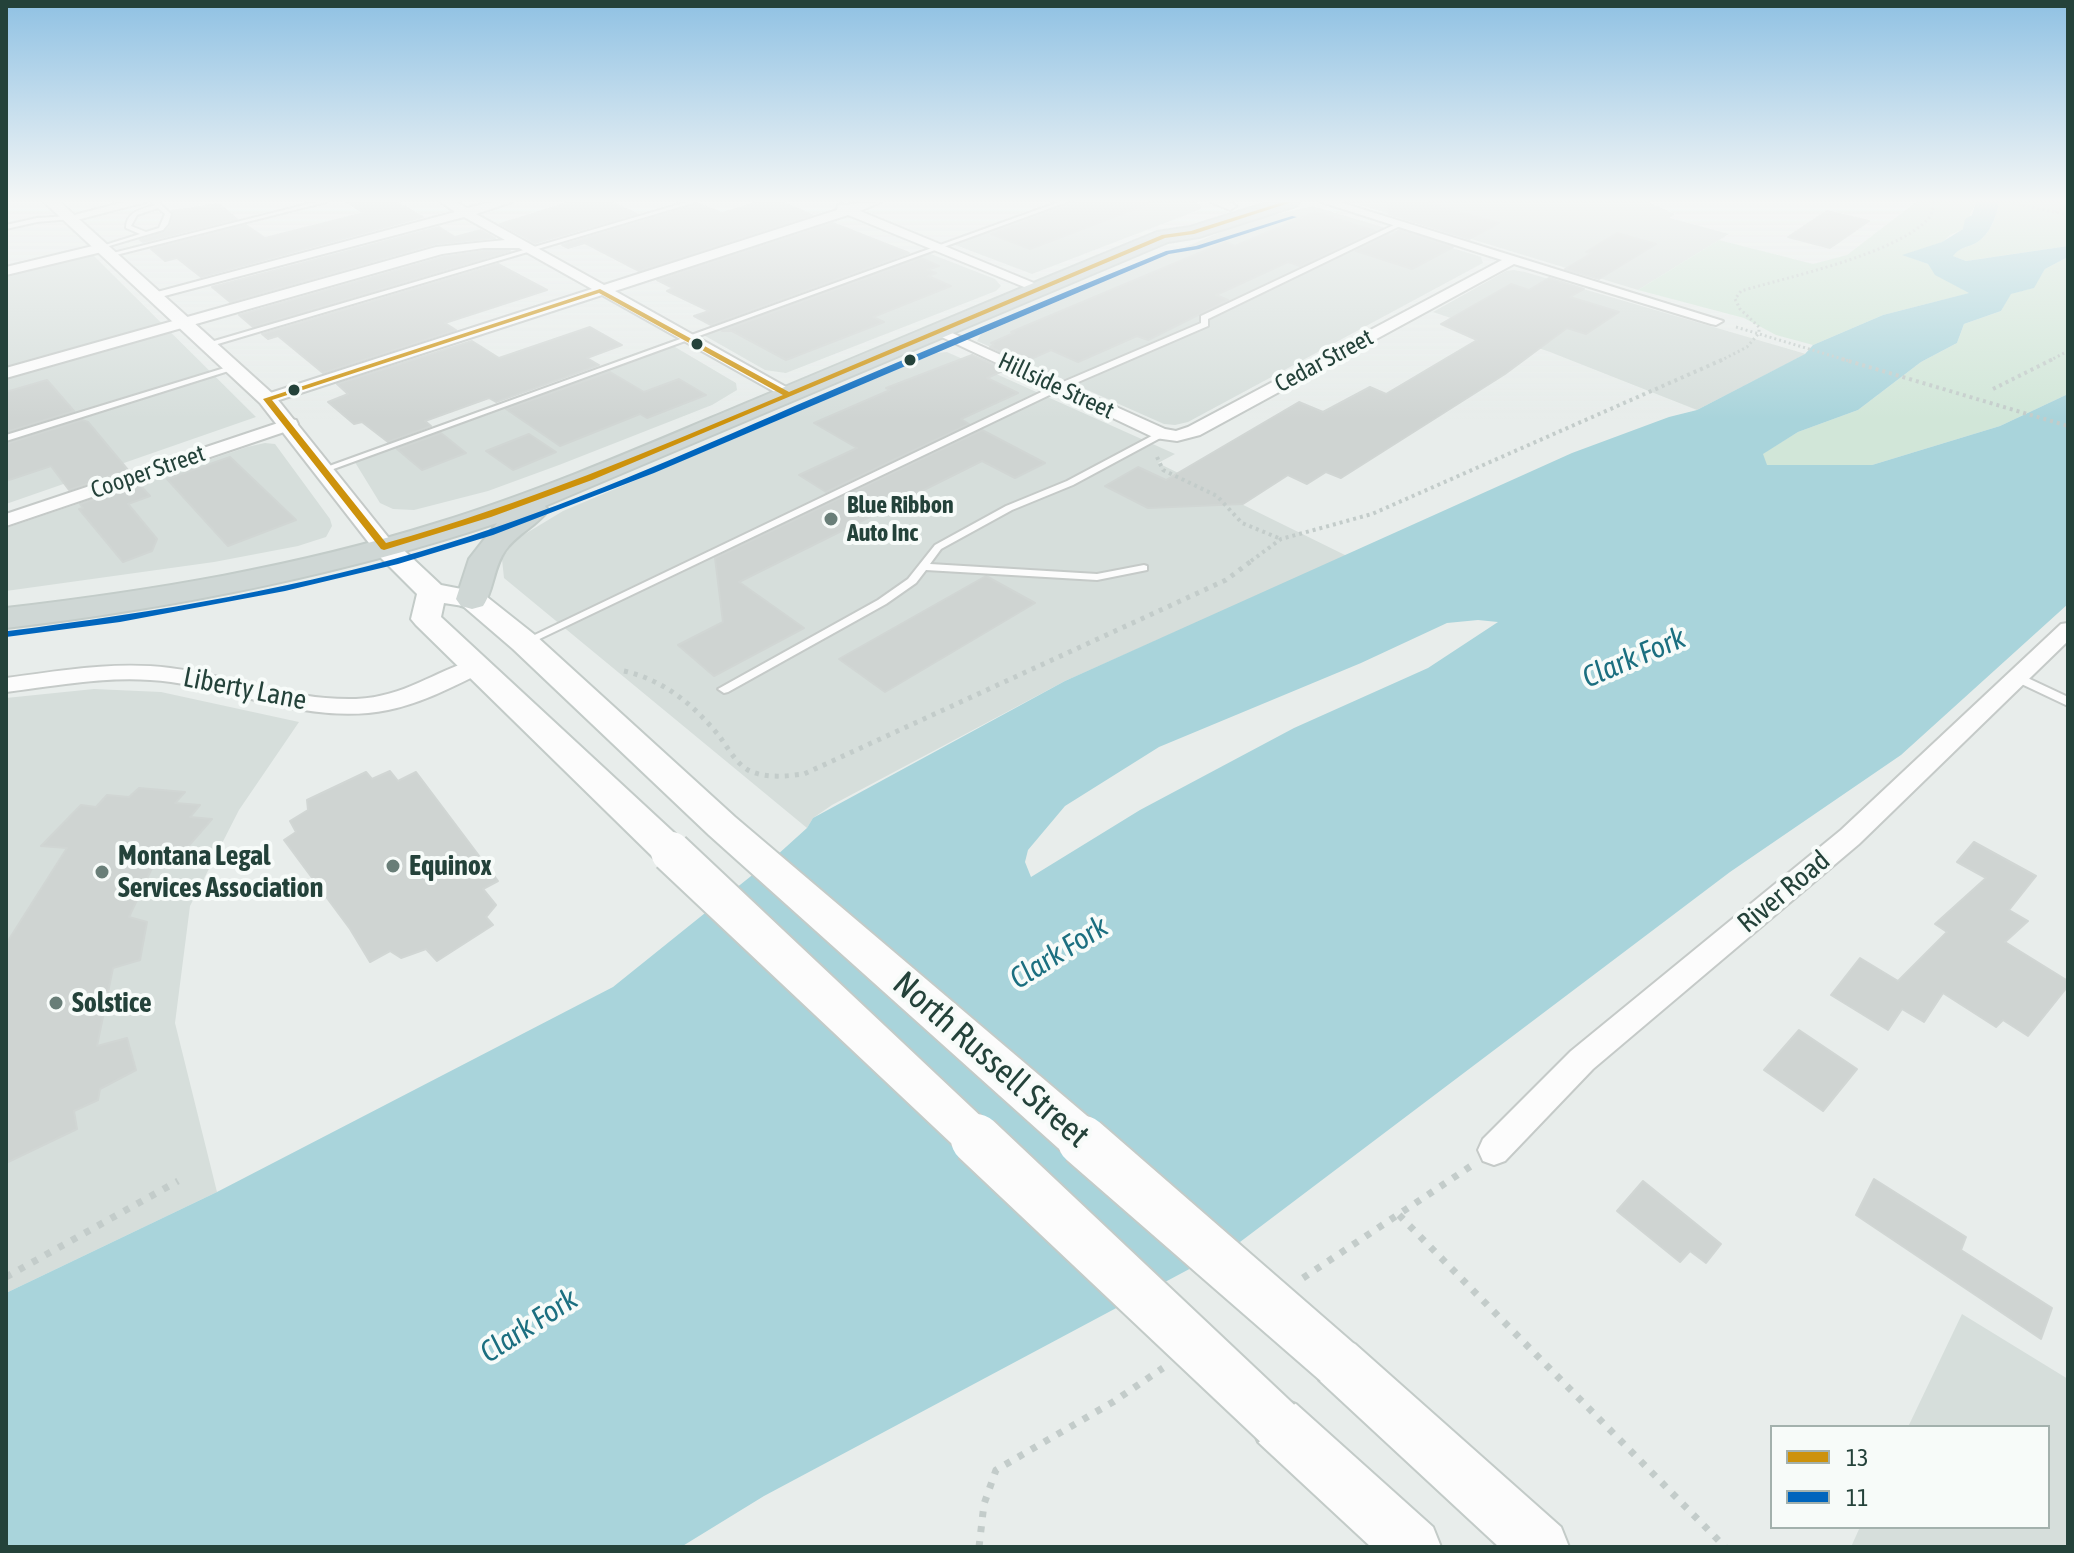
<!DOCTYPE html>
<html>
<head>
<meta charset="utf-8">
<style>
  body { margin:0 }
  #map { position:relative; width:2074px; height:1553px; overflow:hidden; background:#e8edeb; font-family:"Asap Condensed",sans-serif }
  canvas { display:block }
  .frame { position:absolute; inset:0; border:8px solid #24423a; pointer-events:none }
  .legend { position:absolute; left:1770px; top:1425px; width:280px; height:104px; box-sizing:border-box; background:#f7fbf9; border:2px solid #a3b1ad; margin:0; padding:10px 14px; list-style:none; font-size:24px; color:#24423a }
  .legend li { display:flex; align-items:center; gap:16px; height:40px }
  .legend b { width:40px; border:2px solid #a3b1ad }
</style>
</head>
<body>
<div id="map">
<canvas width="2074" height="1553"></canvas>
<div class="frame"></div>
<ul class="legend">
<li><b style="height:10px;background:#cd920c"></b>13</li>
<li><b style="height:10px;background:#0065bd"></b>11</li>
</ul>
</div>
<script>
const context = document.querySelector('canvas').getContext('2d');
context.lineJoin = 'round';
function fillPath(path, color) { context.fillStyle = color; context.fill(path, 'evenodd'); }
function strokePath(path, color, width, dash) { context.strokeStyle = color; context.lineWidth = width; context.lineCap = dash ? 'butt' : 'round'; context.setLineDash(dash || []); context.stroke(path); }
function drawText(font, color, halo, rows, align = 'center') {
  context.font = font + ' "Asap Condensed",sans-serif'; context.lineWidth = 8; context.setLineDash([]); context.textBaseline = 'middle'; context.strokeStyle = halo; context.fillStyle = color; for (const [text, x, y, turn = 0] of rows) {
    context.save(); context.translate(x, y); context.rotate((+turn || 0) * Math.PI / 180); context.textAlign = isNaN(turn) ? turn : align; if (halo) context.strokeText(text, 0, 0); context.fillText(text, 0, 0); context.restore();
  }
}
fillPath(new Path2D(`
  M1064 202H1195L1202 206 1199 210 1032 274 950 243Z
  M1350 202H1648L1675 214 1670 218 1729 234 1638 290Z
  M1313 206 1472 254 1481 257 1483 263 1188 422 1175 425 1164 424 977 341 981 334 1230 228 1260 218Z
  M926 252 995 279 1001 286 996 291 786 373 765 370 700 333Z
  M92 254 256 417 6 504V275Z
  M1514 270 1525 272 1806 354 1697 410 1550 352 1433 312 1506 271Z
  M670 344 736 383 737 390 712 405 559 465 488 491 414 510 393 509 380 503 353 459Z
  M947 352 1175 454 1158 463 1347 556 1065 681 832 805 813 818 807 828 504 578 502 559 515 540 563 511 936 353Z
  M265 443 275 444 330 519 332 526 326 537 298 546 214 562 6 591V528L247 447Z
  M94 689 161 692 299 722 239 810 190 906 175 1023 217 1192 6 1293V698Z
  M1962 1314 2068 1379V1547H1851L1860 1527H2048V1427H1908Z`), '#d6dedb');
fillPath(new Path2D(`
  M1916 202H1976L1964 229 1950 235 1943 242 1904 255 1928 264 1936 275 1970 293 1883 315 1813 345 1776 335 1744 318 1638 290 1719 240 1813 264 1847 255Z
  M1999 202H2068V246L1966 261 1952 256C1960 247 1966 248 1976 243 1991 234 1996 217 1999 202Z
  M2068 257V394L2000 426 1872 465H1766L1762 454 1798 432 1858 410 1921 362 1957 343 1964 324 2001 311 2010 294 2033 288 2045 269Z`), '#d1e6d8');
fillPath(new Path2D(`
  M1976 202H1999C1996 217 1991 234 1976 243 1966 248 1960 247 1953 256L1966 261 2068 246V257L2045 269 2034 288 2011 294 2001 311 1964 324 1957 343 1921 362 1858 410 1798 432 1763 454 1767 465H1872L2000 426 2068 394V604L1901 755 1730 872 1240 1242 764 1496 681 1547H6V1293L217 1192 613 987 776 856 807 828 813 818 1065 681 1572 453 1669 417 1697 410 1805 354 1813 345 1883 315 1969 293 1935 275 1928 264 1902 255 1942 242 1963 229 1965 219 1972 215ZM1478 620 1498 622 1428 668 1294 728 1140 810 1031 877 1025 862 1028 850 1065 806 1159 747 1361 663 1447 623Z`), '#a9d4db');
const building = new Path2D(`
  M346 202H397L423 217 201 277 177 258 165 261 151 249 246 225 265 238 364 213Z
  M571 202H611L637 214 535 243 500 224Z
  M759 202H782L812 215 639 271 585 243 568 248 562 245 698 204 722 213Z
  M1078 202H1148V204L1030 249 991 234Z
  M1387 202H1424L1499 223 1469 239 1389 214Z
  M219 204 237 219 143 242 140 240 165 232 171 225 172 211Z
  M1827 211 1869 221 1830 248 1788 237Z
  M1315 212 1375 231 1300 266 1288 262 1216 295 1228 300 1148 340 1137 336 1078 362 1051 350 1024 362 990 347 994 345 991 343 1014 333 1011 332 1192 256 1226 242 1235 246Z
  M833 223 909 253 711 325 694 316 709 311 667 291 673 288 657 280Z
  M439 227 455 237 481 230 495 238 435 244 230 302 212 287Z
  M1399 230 1453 247 1412 269 1356 251 1388 235 1392 236Z
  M1617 233 1656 244 1599 279 1565 269 1592 253 1586 252Z
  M484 251H510L253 327 239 315 443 257Z
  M921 258 939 266 927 270 936 273 928 276 951 286 873 317 884 322 786 360 732 331H722Z
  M498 264 547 290 445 323 456 330 323 373 278 336 268 339 262 334Z
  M1549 278 1584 289 1570 297 1619 312 1586 334 1567 328 1505 374 1341 478 1326 472 1307 484 1288 475 1243 504 1148 508 1105 486 1138 467 1166 480 1299 402 1323 412 1370 387 1386 394 1477 340 1441 324 1511 284 1529 290Z
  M590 327 622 345 587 358 599 365 496 402 489 398 425 421 431 426 388 442 362 422 354 424 328 402 348 394 337 384 472 341 499 358Z
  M972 355 1005 370 987 378 1018 393 961 419 969 424 826 492 799 475 857 448 814 423 890 390 886 388Z
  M610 372 644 392 679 379 706 395 647 418 640 414 560 446 506 409Z
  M47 380 74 411 6 432V392Z
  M82 420 88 422 128 470 69 490 51 466 6 481V444Z
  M982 430 1045 463 1015 478 982 461 739 582 804 628 714 676 678 645 723 622 715 558Z
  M441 433 466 453 422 470 397 449Z
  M529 434 556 452 513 470 486 451Z
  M230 457 296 520 228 546 167 479Z
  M139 484 150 496 128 504 157 539 152 551 123 562 79 509 83 508 80 504Z
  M986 576 1035 603 885 692 839 659Z
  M390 771 398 781 416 772 498 881 483 889 496 905 486 917 493 925 437 961 426 949 401 958 390 951 370 962 350 929 284 840 296 832 290 821 308 810 307 800 366 772 372 779Z
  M139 788 185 792 175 803 200 805 190 817 212 819 185 850 159 853 129 917 147 922 140 960 113 968 97 1046 127 1038 136 1070 100 1089 98 1100 74 1111 77 1129 6 1163V944L67 848 41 846 81 805 96 807 107 795 129 797Z
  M1974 842 2036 876 2009 910 2028 921 2005 942 2068 981V986L2028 1036 2003 1020 1996 1027 1943 993 1924 1022 1902 1009 1888 1030 1831 995 1860 958 1898 981 1947 932 1935 924 1986 878 1957 862Z
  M1799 1030 1857 1069 1823 1111 1764 1070Z
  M1874 1179 1966 1237 1961 1250 2052 1308 2041 1339 1856 1215Z
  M1643 1181 1721 1244 1706 1263 1690 1251 1680 1262 1617 1211Z`);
fillPath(building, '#cfd4d2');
strokePath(building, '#d1d6d4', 2);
const service = new Path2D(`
  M152 202H158L171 214 168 224 163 230 99 249V247L140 234 126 228C126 212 141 209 155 205ZM158 208 165 214 159 228 146 232 131 226 137 215Z
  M316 202H326L108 257 105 255Z
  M687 202H696L211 346 204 344Z
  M1059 202H1067L328 471 325 472 321 469Z
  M69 216 71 219 37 222 6 229V225L37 218Z
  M1398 223 1400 224V226L1208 319V326L1062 389 529 644H521L520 642 1056 385 1201 323V316Z
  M231 366 238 368 6 441V435Z
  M1161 431 1165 434 1164 436 1073 485 1012 510 941 549 930 564 1097 574 1144 565 1147 566V570L1097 580 926 570 916 583 886 604 728 692 724 693 718 689 878 600 908 579 935 545 1006 506 1067 481Z
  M2017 673 2068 697V706L2013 680 2012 677 2013 674Z`);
const minor = new Path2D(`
  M124 202H146L69 222 63 218Z
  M441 202H456L467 208 492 202H512L476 214 604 285 837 210 838 205 881 202 860 211 1046 288 1034 291 848 215 615 291 795 392 797 395 789 400 602 295 273 402H261L259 399 261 396 592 289 519 248H484L442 254 6 378V368L436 247 505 240 464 217 153 299 146 295 455 212Z
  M1211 202H1229L1236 206 1230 210Z
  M1321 202H1339L1723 321 1716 325 1711 324 1514 264 1200 435 1177 441 1155 438 929 331 936 327 941 328 1165 429 1176 431 1188 427 1502 260Z
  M101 244 108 248 106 251 6 275V267Z
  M290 419 296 420 298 424 296 428 6 526V514Z
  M2068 623V641L1859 844 1593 1069 1505 1161 1494 1165 1483 1161 1478 1150 1483 1139 1571 1051 1841 830 2061 624Z
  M477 659 485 661 488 666 485 671C454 686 423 703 388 710 314 725 243 692 171 682 115 674 61 685 6 692V678C61 671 115 661 170 668 232 676 293 701 356 699 405 697 434 671 477 659Z`);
const tertiary = new Path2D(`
  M44 202H60L274 395 392 542 396 547 392 552H376L260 403Z`);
const secondary = new Path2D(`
  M384 539 394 541 441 585 482 593 535 635 735 817 1099 1126 1105 1141 1099 1156 1083 1162 1067 1156 709 835 513 649 463 606 444 603 441 617 684 842 689 852 684 862 671 866 658 862 416 625 411 619 417 594 370 547 374 541Z
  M1337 1336 1355 1344 1561 1527 1569 1547H1499L1319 1380 1311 1362 1319 1344Z
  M1277 1396 1296 1404 1433 1527 1441 1547H1371L1258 1442 1250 1423 1258 1404Z`);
const primary = new Path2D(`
  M1270 202H1299L1296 206 1199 237 1168 242 545 506 548 510C537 526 516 534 505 551 493 568 494 590 483 606L472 609 461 606 456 599 469 559 497 523C337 576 173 608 6 628V608C152 591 297 567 437 523 547 489 651 443 756 399 889 343 1023 287 1157 232L1190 227Z`);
strokePath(service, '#c5cac8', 4);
strokePath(minor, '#c5cac8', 4);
strokePath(tertiary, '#c5cac8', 4);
strokePath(secondary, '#c3cbc8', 4);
strokePath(primary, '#c3ccc9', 4);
strokePath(new Path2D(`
  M2013 203 2068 215
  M2055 212 2068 206
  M1736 327 1849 361
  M1720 361 1747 347 1759 333V327L1740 309 1735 299 1741 291C1788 277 1896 254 1928 219 1932 215 1933 208 1934 202
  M2049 361 2068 351`), '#c3ccca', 3, [2, 3]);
strokePath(new Path2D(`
  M1842 359 2068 426
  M1993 389 2053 359
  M1157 457 1163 470 1217 496 1242 523 1281 539
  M1251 561 1281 539 1372 514 1724 359`), '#c3ccca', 4, [3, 4]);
strokePath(new Path2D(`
  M624 671C664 680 694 705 720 737 728 748 736 763 748 770 765 779 787 776 804 774L1226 580 1254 559`), '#c3ccca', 5, [4, 6]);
strokePath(new Path2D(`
  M1399 1215 1725 1547
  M6 1277 178 1181
  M1303 1278 1471 1166
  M979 1547 984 1504 996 1470 1113 1402 1163 1368`), '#c3ccca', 7, [6, 9]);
fillPath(service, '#fcfcfc');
fillPath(minor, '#fcfcfc');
fillPath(tertiary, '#fcfcfc');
fillPath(secondary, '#fcfcfc');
fillPath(primary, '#cfd7d5');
const secondaryBridgeFar1 = new Path2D(`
  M671 852 978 1141`);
const secondaryBridge = new Path2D(`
  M976 1139 1277 1423
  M1083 1141 1337 1362`);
strokePath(secondaryBridgeFar1, '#c3cbc8', 44, []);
strokePath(secondaryBridge, '#c3cbc8', 54, []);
strokePath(secondaryBridgeFar1, '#fcfcfc', 40);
strokePath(secondaryBridge, '#fcfcfc', 50);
fillPath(new Path2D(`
  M1283 202H1292L1194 234 1165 238 592 480 491 517 384 550 381 549 263 399 600 289 789 392 1162 235 1191 231ZM599 293 783 395C652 450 522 505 386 543L272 400Z`), '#cd920c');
fillPath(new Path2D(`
  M1292 216 1297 217 1199 249 1169 254 654 473 493 535 398 564 285 591 120 622 6 637V631H8C156 612 305 588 448 543 567 506 682 455 797 405 919 353 1042 301 1166 251L1196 246Z`), '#0065bd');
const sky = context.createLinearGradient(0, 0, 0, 419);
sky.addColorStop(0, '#8fc1e3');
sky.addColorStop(0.48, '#f5f7f6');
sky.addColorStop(1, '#f5f7f600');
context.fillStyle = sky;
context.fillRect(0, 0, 2074, 419);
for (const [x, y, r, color] of [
  [697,344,7,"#24423a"],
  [910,360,7,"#24423a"],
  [294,390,7,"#24423a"],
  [831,519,8,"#697e78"],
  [393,866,8,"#697e78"],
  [102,872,8,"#697e78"],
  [56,1003,8,"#697e78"]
]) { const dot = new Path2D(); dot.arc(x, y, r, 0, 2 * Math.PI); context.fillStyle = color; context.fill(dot); strokePath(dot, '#f7fbf9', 3); }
drawText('24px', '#24423a', '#f7fbf9', [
  ["Cedar Street",1324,361,-28],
  ["Hillside Street",1056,386,25],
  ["Cooper Street",148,472,-19]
]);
drawText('bold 24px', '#24423a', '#f7fbf9', [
  ["Blue Ribbon",847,505],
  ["Auto Inc",847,533]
], 'left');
drawText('28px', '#24423a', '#f7fbf9', [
  ["Liberty Lane",245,689,11],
  ["River Road",1784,892,-40]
]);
drawText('bold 28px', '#24423a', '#f7fbf9', [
  ["Montana Legal",118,856],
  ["Services Association",118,888],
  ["Equinox",409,866],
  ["Solstice",72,1003]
], 'left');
drawText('italic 30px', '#1c6f80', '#f7fbf9', [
  ["Clark Fork",1634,658,-23],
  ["Clark Fork",1059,953,-32],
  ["Clark Fork",529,1326,-33]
]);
drawText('34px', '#24423a', '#f7fbf9', [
  ["North Russell Street",991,1060,41]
]);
</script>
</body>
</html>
